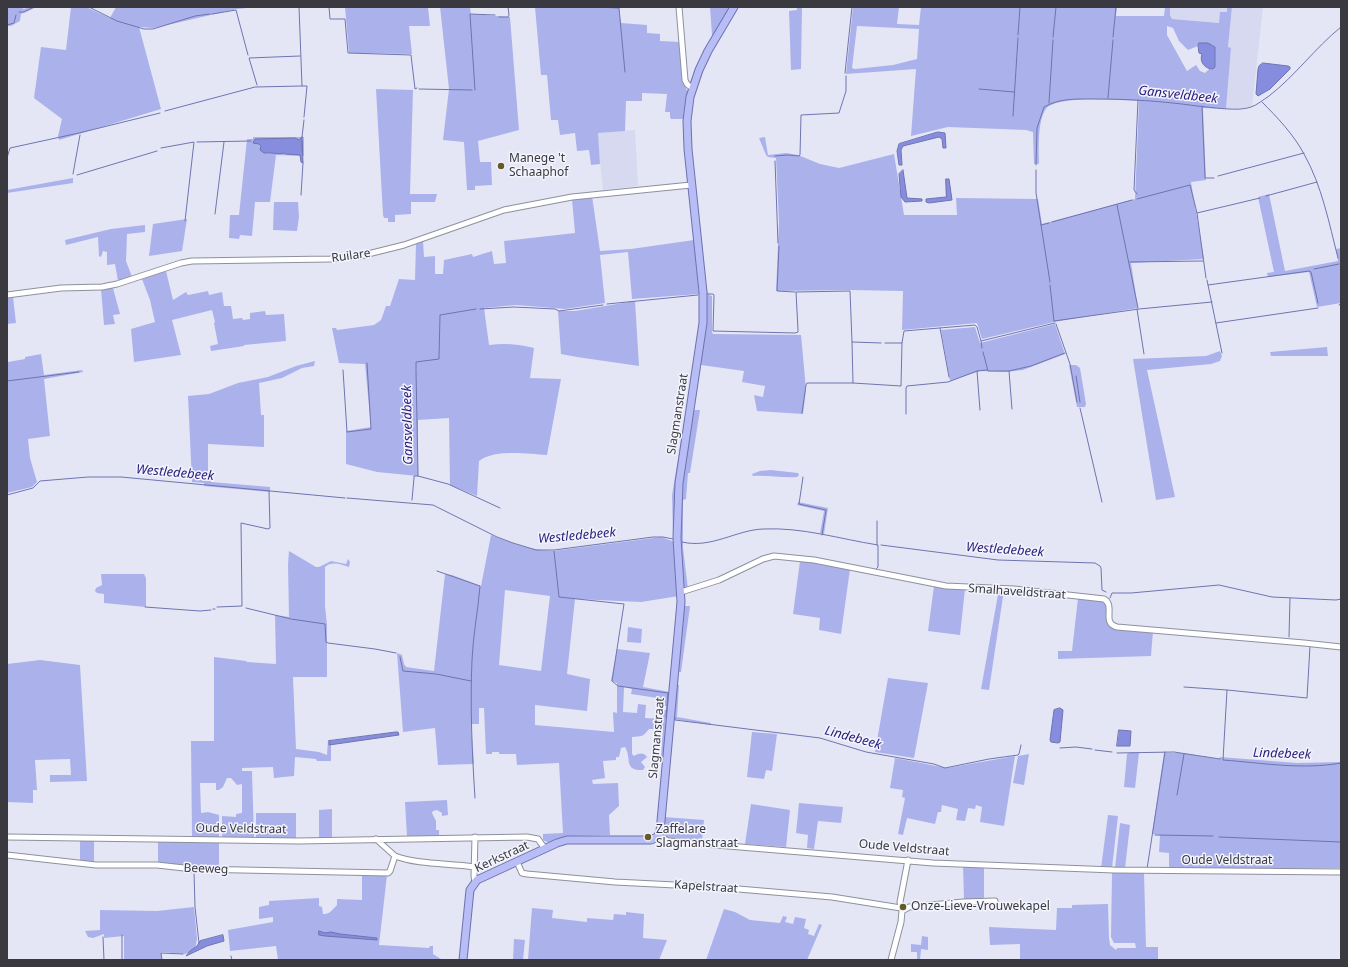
<!DOCTYPE html>
<html>
<head>
<meta charset="utf-8">
<style>
  body { margin:0 }
  #map { position:relative; width:1348px; height:967px; overflow:hidden; background:#e4e6f5; font-family:"Noto Sans",sans-serif }
  canvas { display:block }
  .frame { position:absolute; inset:0; border:8px solid #39393f; pointer-events:none }
</style>
</head>
<body>
<div id="map">
<canvas width="1348" height="967"></canvas>
<div class="frame"></div>
</div>
<script>
const context = document.querySelector('canvas').getContext('2d');
context.lineJoin = 'round';
function fillPath(path, color) { context.fillStyle = color; context.fill(path, 'evenodd'); }
function strokePath(path, color, width, dash) { context.strokeStyle = color; context.lineWidth = width; context.lineCap = dash ? 'butt' : 'round'; context.setLineDash(dash || []); context.stroke(path); }
function drawText(font, color, halo, rows, align = 'center') {
  context.font = font + ' "Noto Sans",sans-serif'; context.lineWidth = 3; context.setLineDash([]); context.textBaseline = 'middle'; context.strokeStyle = halo; context.fillStyle = color; for (const [text, x, y, turn = 0] of rows) {
    context.save(); context.translate(x, y); context.rotate((+turn || 0) * Math.PI / 180); context.textAlign = isNaN(turn) ? turn : align; if (halo) context.strokeText(text, 0, 0); context.fillText(text, 0, 0); context.restore();
  }
}
fillPath(new Path2D(`
  M1170 7H1227V12L1219 23 1172 19 1170 15Z
  M1232 7H1263L1252 106 1246 108 1226 109 1231 48H1228Z
  M635 130 638 186 603 190 597 133Z`), '#d6d9ef');
fillPath(new Path2D(`
  M7 7H20L24 9 29 7H37L21 14 20 21 11 26H7Z
  M71 7H86L110 18 116 7H257L237 9 154 28 139 27 161 109 59 140 58 136 62 119 34 98 41 47 66 50Z
  M345 7H428L430 26H409L412 54 349 53Z
  M440 7H470L471 14 510 17 519 130 478 141 480 162H491L492 185 475 186V190H467L464 142 443 140 449 89Z
  M535 7H604L619 8 621 23 647 25V33L660 34V41L680 42 684 83 688 93 684 119H671L670 117V112H665L667 94 642 93V101H626L625 131 598 133 600 164 591 165 589 150 577 151 575 133 560 135 558 120H551L547 75H541Z
  M710 7H726L730 9 714 36 712 35Z
  M797 7H802L801 69 791 70 789 11 797 10Z
  M853 7H899L897 24 919 25 921 7H1117L1116 16H1164L1165 7H1170V15L1172 19 1219 23 1220 12H1227V7H1232L1228 47 1231 48 1226 109 1203 108 1206 180 1191 182 1204 259 1131 263 1138 308 1054 322 982 339 977 323 902 330 903 291 851 290 776 291 779 222 776 158 768 157 766 155 759 138 765 137 768 155 786 153 798 155 820 164 839 168 894 154 904 215H957L956 198 1038 199 1042 224 1135 199 1139 101C1120 100 1056 95 1046 109 1037 121 1039 150 1039 164H1034L1033 132 1026 130 948 127 911 136 916 69 846 74ZM857 26 919 29 917 59 893 65 855 69 852 68ZM1167 26 1173 28 1179 41 1188 50 1198 46 1199 43H1208L1215 47V67L1213 69H1209L1205 73 1200 71 1196 65 1187 71 1167 35Z
  M376 89 413 90 410 194H437L435 202H411V214L395 215V222H388V218H384L383 215Z
  M253 137H304V156L276 155 270 202H255L252 236 240 235 239 239 229 238 230 215H239L247 139H253Z
  M73 178V183L7 193V190Z
  M1269 194 1285 271 1338 261 1336 249 1341 248V303L1317 307 1309 272 1268 277 1267 273 1274 272 1258 197Z
  M592 196 600 251 631 249 694 240 699 294 632 299 628 252 600 255 605 303 565 309 516 305 484 308 489 345C505 343 518 344 534 348L530 378 561 379 547 455C527 454 495 449 479 461L477 496 450 485 449 418 418 420V476L377 472 346 464V431L371 427 365 364 339 363 332 328H336L337 330 374 325 381 320 386 306H390L399 279 415 280 416 243 423 241 424 257 435 256V274H443L444 260 472 254 473 257 492 251 494 264 506 263 504 241 575 233 572 199Z
  M274 202H298L299 217 297 231 273 230Z
  M187 219 182 251 149 256 153 224Z
  M145 225V232L127 234 126 261 132 277 118 281 115 264 107 265V252L103 251 101 257 99 256 98 237 66 245 65 240 111 229Z
  M166 271 173 300 186 292 188 295 208 291 209 295 222 292 224 306H231L233 319 242 318 243 320 250 319V313L265 311 266 315 284 314 286 341 244 345V346L211 351 210 346 218 344 214 323 215 322 212 310 172 320 181 355 134 362 131 329 155 322 150 300 142 279Z
  M113 288 120 314 113 315 115 324 104 325 101 289Z
  M706 292H708L709 295 712 296V332L713 334 801 335 806 389 803 414 757 411 754 395 763 397 765 386 742 382 744 371 701 365 706 321Z
  M699 296H701V307L675 537H673L672 495 698 339 700 310Z
  M7 297H13L16 323 7 324Z
  M635 301 639 366 577 357 561 354 558 311H575Z
  M1055 324 1065 354 1023 370 1006 372 980 371 950 381 941 330 975 327 980 343Z
  M1327 347 1328 356H1271L1270 352Z
  M1220 351 1222 356 1220 361 1211 364 1147 370 1175 497 1156 500 1133 359 1206 356Z
  M41 354 44 375 82 370 83 372 44 379 50 436 28 439 30 458 37 482 32 487 7 493V364L8 362 25 359V357Z
  M315 361 314 366 302 368 282 378 259 383 261 415H264V447L208 444V475L211 482 270 487V492L204 486V483L192 482 188 396 209 394 238 383 268 377 296 366Z
  M1069 365H1076L1080 368 1086 404 1085 407H1077Z
  M695 410H700L690 473H688L686 499 683 500V548L688 589H684L680 519 683 473 693 411Z
  M771 470 798 473 799 475 797 477C782 478 768 475 753 476L752 474 760 471Z
  M798 502 828 508 824 534 820 533 824 511 797 505Z
  M491 535C511 543 530 550 553 551L661 537 675 542 679 596 641 602 575 599 567 674 590 679 587 711 535 705V725L614 732 613 712 617 713V683L611 681 617 649 650 653 643 687 670 692 669 706H663L664 699 631 694 632 689 624 687 623 712 637 713 638 704 646 705 645 718 663 719 664 710H669L665 757H661L663 727 657 726 653 729H649C643 737 642 736 632 737V754L634 756C638 753 644 752 647 757L641 762 645 767 643 770C623 771 632 758 625 747L621 748 619 757H616V760L603 761 605 778 592 780 593 784 618 783 619 806 609 815 610 835 570 836 549 843 543 840V834L563 833 559 763 517 765 516 754H499V752H492V754H486L484 708H479V724H471L474 764 438 765 435 728 403 732 397 653 402 655 404 664 406 667 434 671 445 574 452 575 481 586ZM505 590 550 596 541 671 499 665Z
  M289 551 316 567H319L331 561 346 564 348 559 350 562 349 567C340 564 332 561 325 567V606L327 625V677H293L296 749 319 752 327 755 328 740H331V761H317L316 759 295 757 294 776 274 778 273 767 242 768V771H252L254 838H223L222 835V816L236 817V814L242 813V784L237 785 231 778H227L223 787 219 790H216V783H200L201 813 208 812 219 815V838L192 837 191 741H214V657L246 661 247 662 276 664 275 615 289 617 288 565Z
  M800 561 850 569 841 634 819 630 820 618 793 614Z
  M101 574H144L146 578V607L104 603V594L97 593 95 591 96 588 102 585Z
  M934 586 965 589 960 635 928 631Z
  M1005 586H1019V591L1004 590 989 690 981 689 999 589H1005Z
  M1078 598 1106 601 1108 623 1112 628 1153 631 1151 656 1058 659V651H1072Z
  M684 606H690L681 672H678Z
  M628 627 642 629 641 643 627 642Z
  M40 660 80 665 87 781 50 782V775H71L70 759 35 760 37 790H33V803L7 802V664Z
  M888 678 928 683 914 758 875 752Z
  M676 684 679 685 677 717 711 723V725L673 719Z
  M752 732 777 734 772 771 766 770 764 779 747 777Z
  M1131 752 1139 753 1135 788 1124 787 1127 754Z
  M1164 753H1183L1219 759 1220 757 1297 763 1341 762V868L1169 869V853L1159 852 1160 835 1152 834Z
  M1029 754 1024 785 1013 783 1018 756Z
  M1015 756 1004 826 980 822 982 807 976 805 975 809 968 808 965 821 956 820 958 809 942 805 941 812H938L935 824 907 818 903 835 898 834 905 798 902 797 903 790 890 788 895 758 947 768Z
  M447 800 448 815 442 816V813L437 810 433 811 432 813 436 821V830H439V836L407 837 405 802Z
  M799 803 843 807 841 823 818 821 814 849 807 848 808 835 796 833Z
  M751 804 790 810 786 847 745 844Z
  M332 809V838L319 839V810Z
  M256 813H296V839H256Z
  M1108 815 1118 816 1112 868H1101Z
  M664 817 704 820 702 841 671 839 666 838 663 832Z
  M1120 823 1130 825 1125 868H1115Z
  M80 840H94V863L80 862Z
  M158 841 219 842V868L158 864Z
  M963 865 984 866V900H964Z
  M1112 873H1144L1146 947H1158V960H1020V944L990 945 989 927 1056 930 1057 908H1072V905L1108 904 1109 938 1110 945 1116 950 1117 948H1136L1135 943H1114L1111 937Z
  M362 874 387 875 379 945 429 948 430 946H433V954L441 959 440 960 437 959 436 960H278L276 946 230 951 228 930 273 922V917L259 919V907L269 905V901L319 898V906L322 907 323 914C329 915 333 909 337 905V899L362 900Z
  M194 907 197 939 195 950 185 954 161 952 162 960H124V936L104 938V934L93 938 88 937 85 931 100 930V910L157 911Z
  M532 908 553 910 552 918 587 922V918L613 920 614 914 626 915V912L644 914 643 938 667 940 659 960H528Z
  M724 909 735 912 750 920 780 923 783 916 787 917 785 922 793 924 795 917 806 919 804 928 809 930 808 934 814 936 819 924 822 925 807 960H706Z
  M922 936 928 937V950L921 949 920 960H917V952H911V944L921 945Z
  M514 939 525 940 523 960H513Z`), '#abb2eb');
const water = new Path2D(`
  M1199 43H1208L1215 47V67L1213 69C1205 69 1199 62 1202 54L1199 53 1198 46Z
  M1263 63 1288 66 1290 67V69L1270 89 1258 96 1256 94 1258 69 1259 66Z
  M938 132 945 133 946 148H943L942 139 939 137 903 146 901 150 902 165H899L897 151 899 144Z
  M302 137 303 163 301 162 300 155 286 154 284 153C278 155 271 152 264 153L260 150 261 146 259 144 253 143 255 139 295 138 299 140Z
  M903 170 907 198 922 199V201L905 202 901 197 899 174Z
  M946 179H949L952 200 929 203 926 202V199L946 197Z
  M1060 708 1063 710 1060 742 1058 743 1051 742 1050 740 1054 710Z
  M1119 730 1131 731 1130 746H1117Z
  M396 732H398L399 735 329 745V741Z
  M319 931 325 933 331 932 340 934 377 938V940L325 936 319 935Z
  M223 935 224 941 207 946 186 956 190 951 197 946 200 941Z`);
fillPath(water, '#868ddf');
strokePath(water, '#6f74af', 1);
strokePath(new Path2D(`
  M89 7 117 21 144 29H153L195 16 210 14
  M299 7 302 86H307L304 117
  M329 7 330 19H345L348 53 411 55 415 89 417 88
  M596 7 619 8 625 72
  M19 12H24L34 7
  M212 14 236 10 248 55
  M499 17H508L509 15 508 7
  M7 25 14 23 16 15
  M1018 35 1020 7
  M1053 37 1056 7
  M1113 37 1116 7
  M845 73 852 7
  M257 85 249 58 300 56
  M419 89 472 90
  M979 89 1014 92
  M475 90 470 14 495 15
  M1108 98 1113 40
  M1262 102C1277 117 1294 135 1304 154 1322 186 1329 223 1338 258
  M1049 103 1053 40
  M1202 106 1205 178H1214
  M165 111 255 87 302 86
  M1013 116 1018 38
  M302 137 304 120
  M302 141V151
  M197 142 251 141
  M161 148 194 142 185 221
  M775 156 788 155 799 156 800 155 801 115 839 113 846 91V76
  M7 158 10 148 79 133 160 113
  M775 161 778 243
  M1036 165 1037 128 1044 107C1060 98 1076 99 1094 99 1129 99 1162 101 1197 106 1210 107 1239 112 1251 107 1257 105 1263 100 1269 96 1295 76 1315 48 1341 27
  M1036 170V193L1050 282
  M73 174 80 135
  M77 175 157 151
  M1218 176 1304 153
  M1137 194 1134 190 1138 100
  M301 195 303 163
  M1266 196 1317 182
  M1137 199 1190 185 1197 213 1206 278
  M1117 205 1138 308
  M1197 213 1260 198
  M215 214 224 142
  M1052 222 1132 200
  M1041 225 1049 223
  M779 246 777 291 795 292
  M1130 262 1203 261
  M1314 269 1339 264
  M1207 280 1222 353
  M1050 285 1054 321
  M1208 285 1309 271 1311 272 1318 303
  M708 294H713L714 295 713 331 795 333 798 332V330L796 292 850 291 852 342 881 343
  M607 304 698 295
  M1339 305 1341 304
  M480 309 514 307 555 309 559 311 603 305
  M1137 309 1144 354
  M1054 321 1139 309 1212 302
  M1216 323 1318 308
  M1056 324 1070 364 1077 402
  M940 328 949 377
  M981 341 982 348
  M852 342 853 383
  M885 343H902L904 331 975 325 977 327 981 341 1055 323
  M983 352 988 371H1009L1012 409
  M343 370 347 432 371 429 367 363
  M416 370V362L439 359 440 315 476 309
  M1009 371 1031 366 1065 353
  M1076 376 1080 402
  M7 381 79 372
  M1080 408 1102 502
  M980 410 977 371 987 370
  M802 413 806 385 807 383H853L901 386 902 343
  M906 414V388L907 386 948 382 977 371
  M418 476 448 484 500 508
  M803 477 799 504 826 510 822 535
  M7 495 33 488 40 481 88 477H121L345 498
  M347 498 433 505 497 537 513 543 536 550H554L653 537H663L673 539
  M412 500 414 478V476H418V472L416 371
  M682 542C711 549 736 530 763 529 802 527 840 539 878 545V567L876 569
  M877 545V521
  M881 545 998 560 1095 563 1100 566 1101 568 1102 590 1106 592
  M554 551 559 597 624 604 612 681 618 686 668 693 666 717
  M437 571 480 586C478 611 473 635 472 660 470 706 472 752 475 798
  M1110 598 1112 593H1131L1219 585 1272 597 1336 600 1341 599
  M145 607 200 611 211 610
  M217 607 242 606 241 523 268 529 270 528 269 491
  M246 608 291 619 325 624 326 642 328 643 375 649 396 653
  M213 609H215
  M1289 637 1290 598
  M1310 646 1307 698 1227 690 1223 760C1263 763 1302 770 1341 763
  M400 657 403 671 436 674 471 681
  M1184 687 1227 690
  M675 718V720L820 738 866 752 934 764 945 768 989 759 1018 755 1019 754 1021 745
  M1060 748 1076 747 1092 749
  M1095 750 1112 752
  M1117 753 1174 752 1220 759
  M1177 795 1184 754
  M1155 835 1213 836
  M1219 837 1341 842
  M1147 869 1165 752
  M194 872 195 907 199 943
  M122 935V960
  M103 937 104 960
  M231 956 232 960
  M162 960 161 953 183 954`), '#6f74af', 1);
const minor = new Path2D(`
  M679 7 685 80 687 84 692 88
  M7 295 61 288 102 287 117 284 181 263 192 261 330 259 360 256 404 245 504 210 572 197 691 185
  M681 592 719 580 763 559 774 556 814 560 946 586 1014 589 1104 599C1116 606 1101 623 1117 627L1304 643 1341 647
  M658 836 668 841 933 863 1114 870 1341 872
  M7 837 298 841 527 837 538 839 545 849
  M376 839 395 856
  M7 855 96 865H157L193 869 388 873 390 871 395 856C419 865 449 863 474 867
  M517 862 522 873 527 874 615 882 715 887 832 897 901 908
  M475 881 474 876 475 837
  M902 911 909 907 963 902 995 901
  M891 960 901 922 902 911 900 902 908 860`);
const major = new Path2D(`
  M463 960 470 890 477 880 557 843 567 840H651L657 837 660 832 681 602 677 538 679 483 703 323V292L688 149 687 121 690 97 699 70 708 51 734 7`);
strokePath(minor, '#8e909d', 7);
strokePath(major, '#6d72b1', 9);
strokePath(minor, '#fff', 5);
strokePath(major, '#b8bdf5', 7);
for (const [x, y, r, color] of [
  [501,166,4,"#655b28"],
  [648,837,4,"#655b28"],
  [903,907,4,"#655b28"]
]) { const dot = new Path2D(); dot.arc(x, y, r, 0, 2 * Math.PI); context.fillStyle = color; context.fill(dot); strokePath(dot, '#f3f4fd', 1.5); }
drawText('12px', '#39393f', '#f3f4fd', [
  ["Manege 't",509,159],
  ["Schaaphof",509,173],
  ["Zaffelare",656,830],
  ["Slagmanstraat",656,844],
  ["Onze-Lieve-Vrouwekapel",911,907]
], 'left');
drawText('12px', '#39393f', '#f3f4fd', [
  ["Ruilare",351,256,-8],
  ["Slagmanstraat",678,414,-81],
  ["Smalhaveldstraat",1017,592,4],
  ["Slagmanstraat",657,738,-85],
  ["Oude Veldstraat",241,829,1],
  ["Oude Veldstraat",904,848,5],
  ["Kerkstraat",502,857,-25],
  ["Oude Veldstraat",1227,861],
  ["Beeweg",206,869,2],
  ["Kapelstraat",706,887,4]
]);
drawText('italic 13px', '#271c7a', '#f3f4fd', [
  ["Gansveldbeek",1178,95,6],
  ["Gansveldbeek",408,425,-91],
  ["Westledebeek",175,473,5],
  ["Westledebeek",577,536,-5],
  ["Westledebeek",1005,550,4],
  ["Lindebeek",853,738,15],
  ["Lindebeek",1282,754,2]
]);
</script>
</body>
</html>
